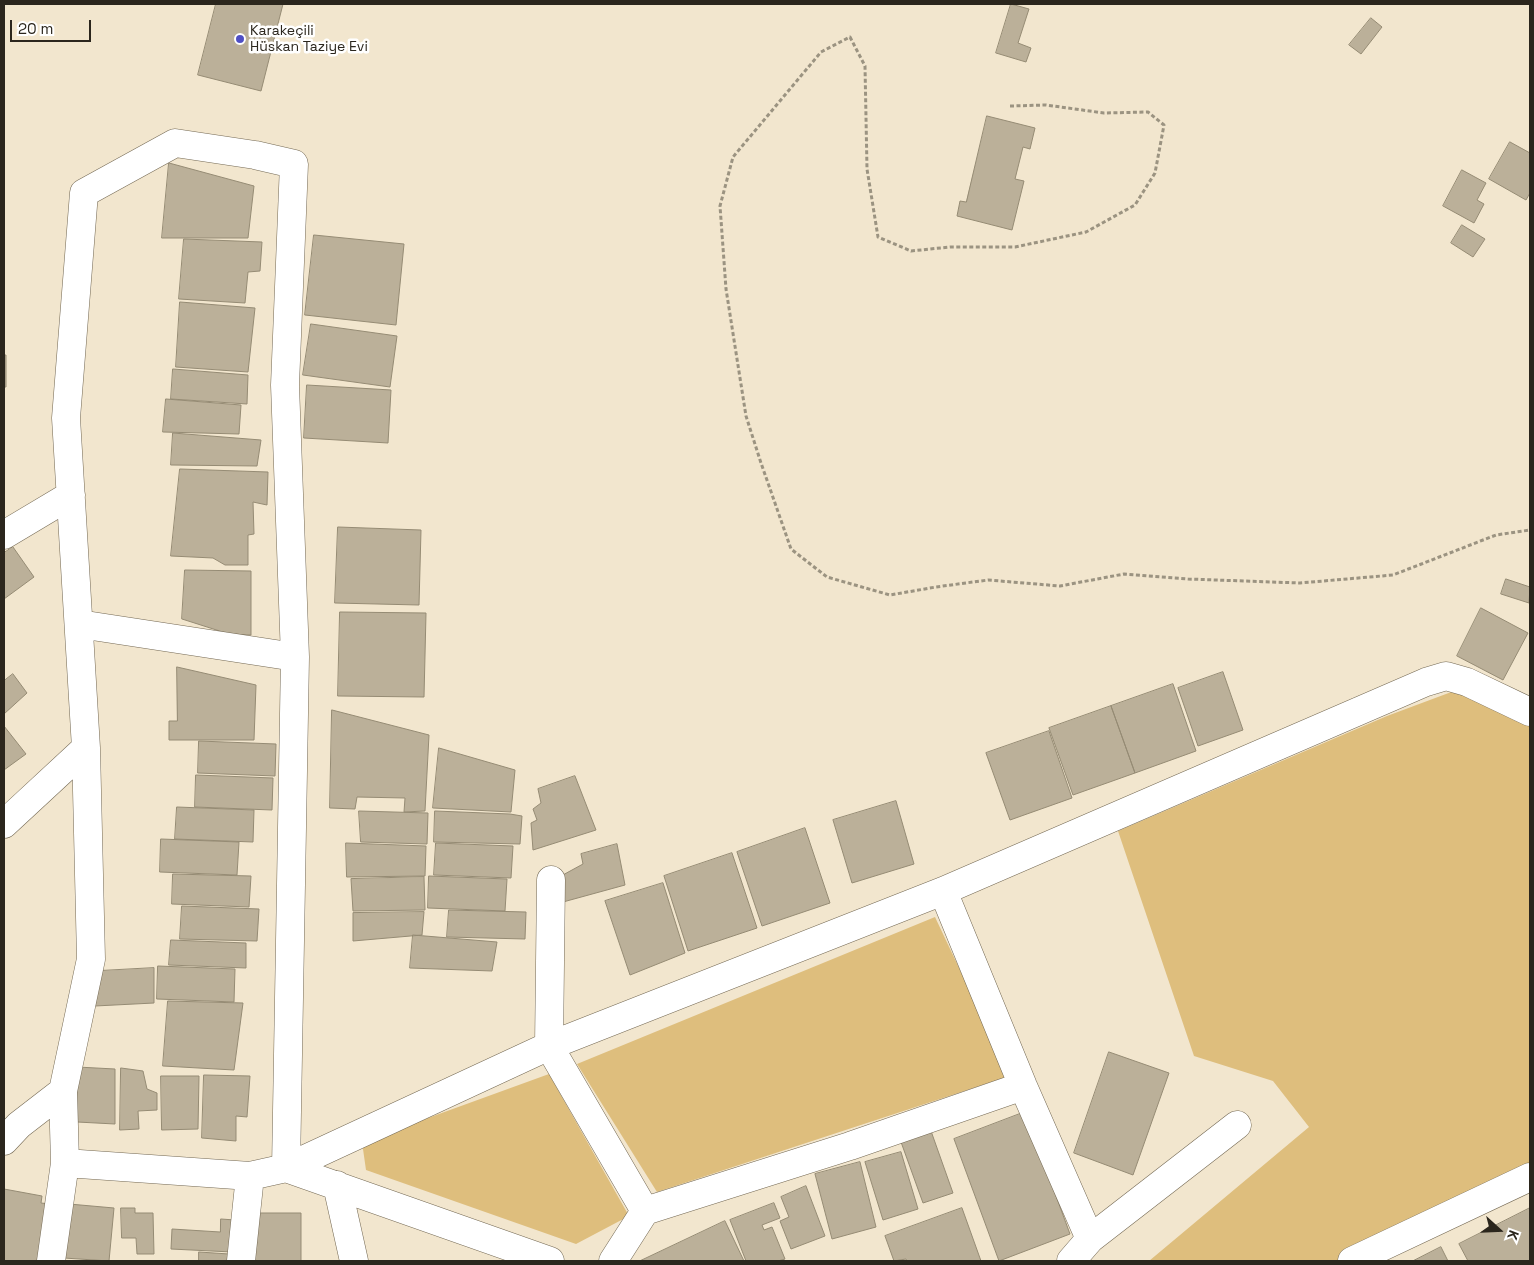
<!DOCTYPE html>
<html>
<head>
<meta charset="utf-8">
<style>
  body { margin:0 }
  #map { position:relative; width:1534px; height:1265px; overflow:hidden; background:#f2e6ce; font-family:"Space Grotesk",sans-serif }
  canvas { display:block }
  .frame { position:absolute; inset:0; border:5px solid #2b261d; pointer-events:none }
  .north { position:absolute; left:1474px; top:1205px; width:50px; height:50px; -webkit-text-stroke:4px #fff; paint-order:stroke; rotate:110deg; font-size:14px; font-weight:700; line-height:20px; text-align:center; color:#2b261d }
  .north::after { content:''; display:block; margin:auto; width:18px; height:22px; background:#2b261d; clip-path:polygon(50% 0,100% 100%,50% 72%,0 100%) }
  .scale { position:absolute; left:10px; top:20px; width:81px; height:22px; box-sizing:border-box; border:2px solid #2b261d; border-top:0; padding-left:6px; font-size:15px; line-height:18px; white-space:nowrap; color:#2b261d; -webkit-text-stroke:4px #fff; paint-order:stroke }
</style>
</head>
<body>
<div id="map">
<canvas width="1534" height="1265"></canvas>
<div class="frame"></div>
<div class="north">K</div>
<div class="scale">20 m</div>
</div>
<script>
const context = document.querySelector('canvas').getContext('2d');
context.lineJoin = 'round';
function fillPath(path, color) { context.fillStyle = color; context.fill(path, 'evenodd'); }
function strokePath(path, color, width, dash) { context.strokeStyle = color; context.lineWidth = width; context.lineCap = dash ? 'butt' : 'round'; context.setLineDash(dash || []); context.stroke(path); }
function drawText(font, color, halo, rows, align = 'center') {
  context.font = font + ' "Space Grotesk",sans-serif'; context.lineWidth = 5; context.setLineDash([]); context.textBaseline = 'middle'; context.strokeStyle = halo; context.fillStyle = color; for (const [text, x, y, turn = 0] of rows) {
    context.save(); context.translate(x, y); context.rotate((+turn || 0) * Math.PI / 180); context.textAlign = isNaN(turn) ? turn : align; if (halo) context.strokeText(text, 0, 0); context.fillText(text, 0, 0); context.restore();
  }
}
fillPath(new Path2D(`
  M1454 691 1530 720V1167L1352 1261H1149L1309 1127 1273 1081 1194 1056 1118 831 1387 716Z
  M935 917 1010 1076 657 1192 577 1064Z
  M549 1074 629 1216 576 1244 366 1170 362 1142Z`), '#debe7d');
const building = new Path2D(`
  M216 4H283L261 91 198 75Z
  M1011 4 1029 9 1018 43 1031 48 1026 62 996 53Z
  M1371 18 1382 27 1361 54 1349 45Z
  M987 116 1035 128 1030 149 1023 147 1015 179 1024 181 1012 230 957 216 960 201 966 202Z
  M1510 142 1530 153V193L1526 200 1489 179Z
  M169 163 254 186 248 238H162Z
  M1462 170 1486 183 1477 200 1484 204 1474 223 1443 206Z
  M1462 225 1485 239 1473 257 1451 243Z
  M314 235 404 244 396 325 305 315Z
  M184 239 262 242 260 271 248 272 245 303 179 299Z
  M180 302 255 308 248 372 176 367Z
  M311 324 397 336 390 387 303 375Z
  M4 355H6V387H4Z
  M173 369 248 375 247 404 171 399Z
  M307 385 391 390 388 443 304 438Z
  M166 399 241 405 239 434 163 432Z
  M173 433 261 440 257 466 171 465Z
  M180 469 268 472 267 505 253 502 254 534 248 535V565H225L213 558 171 556Z
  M338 527 421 530 419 605 335 603Z
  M13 547 34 577 4 599V553Z
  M185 570 251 571V635L229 634 182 619Z
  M1506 579 1530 587 1529 603 1501 594Z
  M1481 608 1528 633 1503 680 1457 656Z
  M340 612 426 613 424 697 338 696Z
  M177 667 256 685 254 740H169V721H177Z
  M1223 672 1243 730 1198 746 1178 688Z
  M13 674 27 693 4 714V681Z
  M1173 684 1196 751 1135 773 1111 706Z
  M1111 706 1135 773 1073 795 1049 728Z
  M332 710 429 735 425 811 404 812 405 798 357 797 355 809 330 808Z
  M4 726 26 754 4 770Z
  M1049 731 1072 798 1010 820 986 753Z
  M199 741 276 744 275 776 198 773Z
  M439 748 515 770 511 812 433 808Z
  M196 775 273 778 272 810 195 807Z
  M575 776 596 830 533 850 531 823 537 820 533 809 541 803 538 789Z
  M896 801 914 864 852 883 833 820Z
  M177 807 254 810 253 842 175 839Z
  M359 811 428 813 427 844 361 842Z
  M435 811 510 814 522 816 520 844 434 842Z
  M805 828 830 903 762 926 737 852Z
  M161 839 239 842 237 875 160 872Z
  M346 843 426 846 425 876 347 877Z
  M436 843 513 846 511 878 434 875Z
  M617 844 625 885 563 902 561 876 583 864 581 854Z
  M732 853 757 928 688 951 664 876Z
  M173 874 251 876 249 907 172 904Z
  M429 876 507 879 505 911 428 908Z
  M424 877 425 910 353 911 351 879Z
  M663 883 685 953 630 975 605 901Z
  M182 906 259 909 257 941 180 939Z
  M449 910 526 912 525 939 447 937Z
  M424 912 422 935 353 941V913Z
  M413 935 497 942 492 971 410 968Z
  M171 940 246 943V968L169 965Z
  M158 966 235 969 234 1002 157 999Z
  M154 968V1003L95 1006 99 971Z
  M168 1001 243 1003 234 1070 163 1066Z
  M1109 1052 1169 1073 1133 1175 1074 1153Z
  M77 1067 115 1069V1124L77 1122Z
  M121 1068 143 1071 147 1089 157 1093V1110L138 1111 139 1129 120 1130Z
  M204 1075 250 1076 247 1117 236 1116V1141L202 1138Z
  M161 1076H199L198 1129 162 1130Z
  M1025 1112 1070 1234 999 1261 954 1139Z
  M931 1131 953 1193 923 1203 901 1142Z
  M901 1152 918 1209 883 1220 865 1162Z
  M860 1162 876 1227 832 1239 815 1174Z
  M806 1186 825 1236 791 1249 780 1221 789 1217 781 1197Z
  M4 1189 42 1196 41 1203 50 1204 40 1261H4Z
  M774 1203 780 1218 762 1225 764 1230 772 1227 785 1259 778 1261H746L730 1220Z
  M69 1204 114 1208 109 1261 64 1258Z
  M121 1208H135V1213H153L154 1254H137L136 1238H122Z
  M962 1208 981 1261H907L906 1259 894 1261 885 1236Z
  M1530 1208V1261H1468L1459 1244Z
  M256 1213H301V1261H255Z
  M221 1219 235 1220 232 1252 171 1249 172 1229 220 1232Z
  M725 1221 744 1261H640Z
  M1441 1247 1448 1261H1413Z
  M199 1252 229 1254V1261H199Z`);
fillPath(building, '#bbb099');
strokePath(building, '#958b74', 1);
const street = new Path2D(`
  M4 535 71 495
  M79 624 295 657
  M4 824 86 748
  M551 880 549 1046 645 1211
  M943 891 1023 1086 1090 1239 1071 1261
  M4 1141 19 1125 63 1091
  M65 1163 250 1176 286 1168 549 1046 943 891 1426 682 1446 676 1467 682 1530 712
  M337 1185 354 1261
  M1090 1239 1237 1125
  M51 1261 65 1163 63 1091 91 959 86 748 66 418 84 193 175 143 255 155 294 164 285 385 295 657 286 1168 550 1261
  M241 1261 250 1176
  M613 1261 645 1211 850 1146 1023 1086
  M1352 1261 1530 1177`);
strokePath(street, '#746954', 29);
strokePath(new Path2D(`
  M1010 106 1046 105 1104 113 1148 112 1164 125 1155 173 1135 205 1086 232 1015 247H950L911 251 878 237 867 169 865 66 850 37 821 52 733 157 720 206 726 289 746 416 761 463 791 549 827 577 890 595 936 587 988 580 1060 586 1124 574 1188 579 1300 583 1393 575 1496 535 1530 530`), '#9b9381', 3, [4, 2.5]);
strokePath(street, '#fff', 28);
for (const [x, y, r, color] of [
  [240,39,5,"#4f4fc5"]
]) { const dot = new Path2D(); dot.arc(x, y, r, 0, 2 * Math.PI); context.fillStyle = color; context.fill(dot); strokePath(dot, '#fff', 2); }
drawText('14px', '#2b261d', '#fff', [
  ["Karakeçili",250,31],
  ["Hüskan Taziye Evi",250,47]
], 'left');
</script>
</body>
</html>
